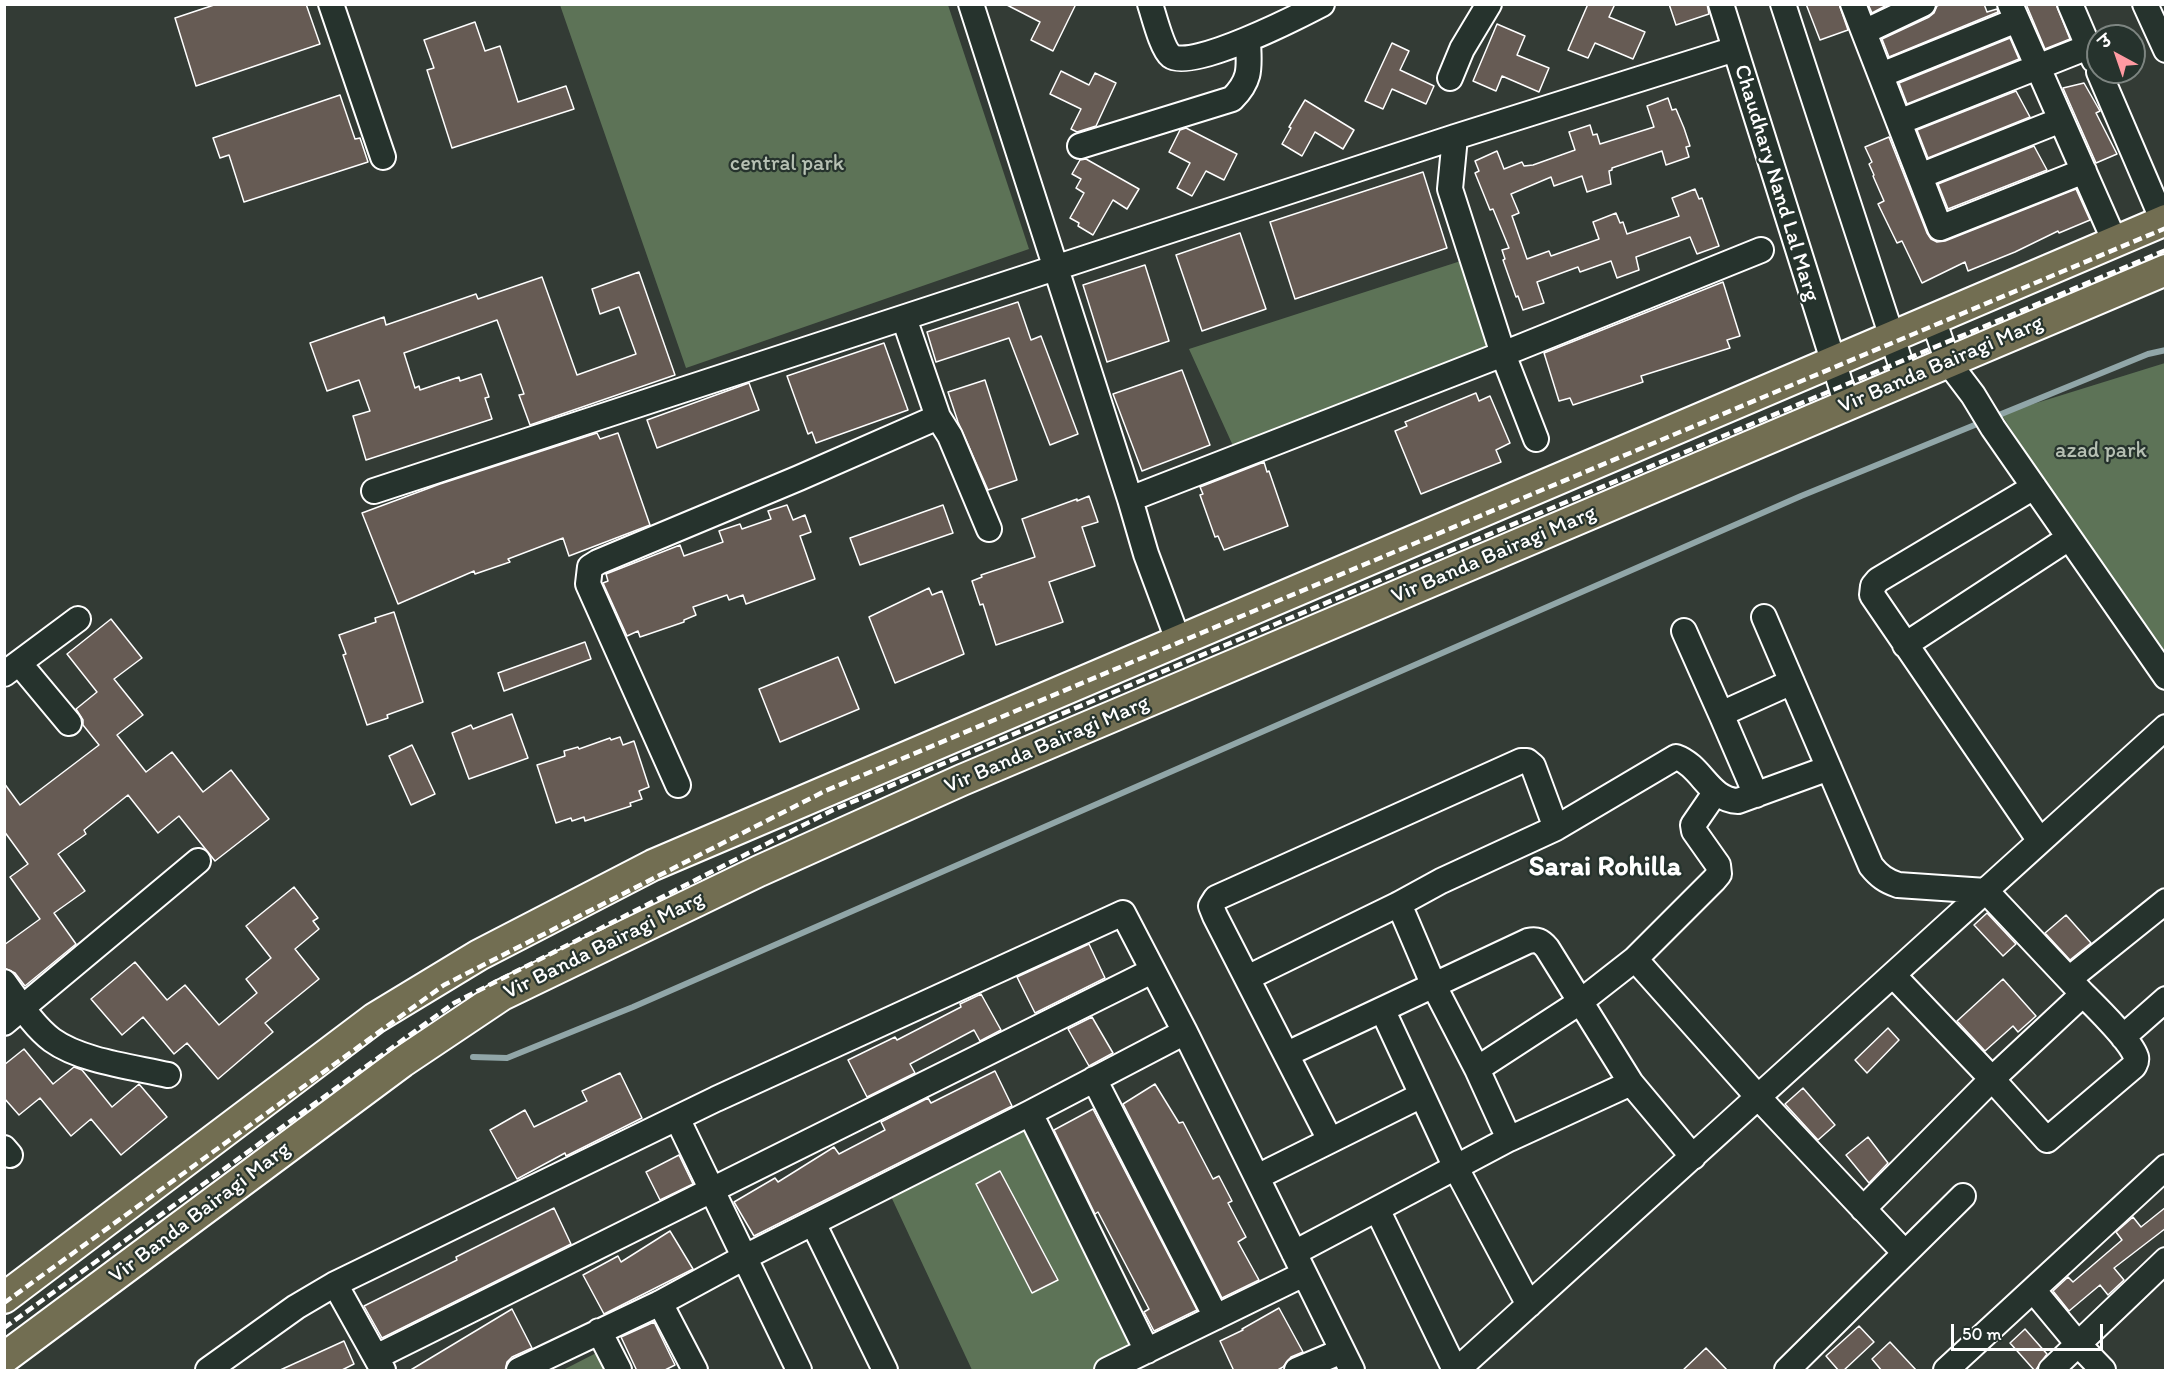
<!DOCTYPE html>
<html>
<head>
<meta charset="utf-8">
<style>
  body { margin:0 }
  #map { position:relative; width:2170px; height:1375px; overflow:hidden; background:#333b35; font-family:Itim,"Playpen Sans Deva",sans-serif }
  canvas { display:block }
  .frame { position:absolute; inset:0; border:6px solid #fff; pointer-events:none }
  .north { position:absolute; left:2086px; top:24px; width:60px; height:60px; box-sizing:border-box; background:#26332d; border:2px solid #7d8581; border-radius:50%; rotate:320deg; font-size:16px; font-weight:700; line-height:24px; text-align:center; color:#fff }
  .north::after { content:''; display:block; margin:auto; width:21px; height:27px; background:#ff9aa2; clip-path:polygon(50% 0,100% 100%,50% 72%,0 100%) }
  .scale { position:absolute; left:1951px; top:1324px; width:152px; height:27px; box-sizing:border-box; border:3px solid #fff; border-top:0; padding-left:8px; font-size:18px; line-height:21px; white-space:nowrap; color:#fff; -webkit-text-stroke:4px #26332d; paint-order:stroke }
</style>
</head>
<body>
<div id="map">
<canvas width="2170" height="1375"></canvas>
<div class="frame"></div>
<div class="north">उ</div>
<div class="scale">50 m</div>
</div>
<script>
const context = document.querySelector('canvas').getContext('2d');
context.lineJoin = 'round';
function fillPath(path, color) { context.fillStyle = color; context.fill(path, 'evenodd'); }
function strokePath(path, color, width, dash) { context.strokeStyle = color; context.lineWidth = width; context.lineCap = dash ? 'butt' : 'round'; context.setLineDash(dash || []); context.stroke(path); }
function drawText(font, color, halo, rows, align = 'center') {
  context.font = font + ' Itim,sans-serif'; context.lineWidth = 4.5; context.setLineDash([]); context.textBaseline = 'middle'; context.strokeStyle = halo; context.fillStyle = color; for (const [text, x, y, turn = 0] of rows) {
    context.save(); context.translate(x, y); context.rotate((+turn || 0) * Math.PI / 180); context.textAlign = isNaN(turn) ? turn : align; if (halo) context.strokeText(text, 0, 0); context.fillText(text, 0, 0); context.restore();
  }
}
fillPath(new Path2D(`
  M560 5H948L1029 249 686 368Z
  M1470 258 1492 359 1234 448 1189 349Z
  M2165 363V664L2001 414Z
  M1025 1119 1138 1348 1094 1370H972L888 1190Z
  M604 1349 615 1370H563Z`), '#5d7357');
strokePath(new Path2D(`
  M1994 417 2148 354 2166 350
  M473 1057 507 1058 633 1007 1801 496 1982 422`), '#91a6a8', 6);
const building = new Path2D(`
  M217 4H306L320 44 196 86 175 18Z
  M1005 4H1076L1053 51 1031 40 1040 22Z
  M1588 4H1615L1609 17 1645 32 1633 59 1595 43 1588 58 1568 50Z
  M1669 4H1707L1709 14 1676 25Z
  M1806 4H1839L1848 30 1820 40Z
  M1868 4H1887V5L1872 13Z
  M1941 4H1984L1987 12 1997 9 1998 12 1889 57 1882 39 1929 17 1934 13 1937 6Z
  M2026 4H2056L2070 39 2045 49Z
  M475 22 485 51 500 46 518 102 566 86 574 109 452 148 427 70 434 68 424 40Z
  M1497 24 1525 36 1517 55 1549 68 1539 92 1502 76 1496 91 1473 81Z
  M2010 38 2019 59 1907 104 1899 83Z
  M1392 43 1409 51 1400 70 1434 86 1426 104 1392 89 1383 109 1365 101Z
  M1061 71 1089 85 1095 73 1116 83 1096 126 1077 132 1071 129 1081 109 1050 94Z
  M2084 83 2100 111 2096 113 2117 154 2096 163 2063 88Z
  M2016 91 2030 117 1928 158 1917 130Z
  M340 95 355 139 360 138 368 162 244 202 229 155 220 158 213 138Z
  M1668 98 1672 110 1676 109 1684 128 1690 146 1686 147 1689 157 1666 165 1662 151 1612 168V170L1609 171 1611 184 1587 192 1582 176 1554 186 1551 177 1511 194 1519 213 1512 216 1527 259 1549 251 1551 256 1599 239 1593 222 1616 213 1620 223 1623 222 1627 234 1679 216 1672 198 1695 189 1699 199 1702 198 1719 246 1697 254 1690 237 1636 257 1639 270 1617 278 1611 261 1580 272 1578 267 1537 282 1544 303 1523 310 1518 296 1516 297 1503 260 1505 259 1502 250 1509 248 1493 209 1490 210 1475 173 1479 171 1475 161 1497 151 1504 169 1522 162 1524 166 1533 165 1575 150 1569 132 1590 125 1593 135 1597 134 1600 144 1654 127 1647 106Z
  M1305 100 1354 130 1343 149 1315 132 1302 156 1282 144 1291 128 1289 127Z
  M1186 128 1237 154 1224 180 1206 171 1192 196 1177 188 1190 163 1169 152 1180 130Z
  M1889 137 1927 233 1931 239 1937 242 1945 241 2076 189 2090 220 2059 233 2058 231 2015 252 1968 271 1965 262 1922 283 1902 241 1897 243 1878 204 1884 201 1873 176 1874 175 1869 164 1872 162 1865 147Z
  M2034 146 2047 170 1948 209 1938 184Z
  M1086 159 1139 189 1127 209 1113 200 1093 235 1078 226 1079 223 1070 218 1084 193 1076 188 1081 179 1072 174 1080 160Z
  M1423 172 1447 248 1295 299 1270 222Z
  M1240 233 1266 309 1202 331 1176 255Z
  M1145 265 1169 341 1107 362 1083 285Z
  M639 272 675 375 530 425 519 395 524 394 497 320 404 353 415 388 419 386 420 390 459 377 460 381 481 374 489 397 485 398 492 419 366 460 353 416 370 411 359 380 327 391 310 343 384 317 386 325 476 294 478 299 542 277 577 375 636 354 619 307 600 314 592 289Z
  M1723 282 1740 336 1727 340 1730 348 1641 376 1643 382 1573 405 1570 398 1559 401 1544 353Z
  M1018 302 1031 340 1041 336 1078 434 1050 445 1009 338 936 362 927 332Z
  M884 343 908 410 816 443 812 432 808 434 787 376Z
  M1182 370 1210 445 1142 471 1113 394Z
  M985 380 1017 480 988 490 958 422 948 392Z
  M749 383 759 410 657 448 647 420Z
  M1476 393 1479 401 1490 396 1510 443 1496 450 1501 462 1421 494 1395 431 1407 426 1405 422Z
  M597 433 600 439 618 433 650 525 569 556 563 538 508 559 510 562 475 574 474 571 398 604 362 513 440 484Z
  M1264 462 1267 472 1269 471 1288 526 1224 550 1218 536 1215 537 1200 495 1203 494 1200 487Z
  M1089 496 1098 522 1082 527 1095 566 1049 582 1063 622 996 645 983 604 980 605 972 581 982 577 981 575 1035 557 1022 519 1077 499V501Z
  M787 505 793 520 805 515 811 532 800 536 815 579 746 604 743 595 729 600 727 595 693 607 696 615 684 620V622L640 637 638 631 627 636 603 583 608 581 606 574 680 545 684 556 723 542 719 531 740 524 742 529 771 519 768 511Z
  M943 505 953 533 860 565 850 538Z
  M929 588 932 595 942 591 964 654 895 683 869 617Z
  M394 612 423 702 387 715 388 718 367 725 343 655 346 654 339 635 376 622 375 618Z
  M111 619 142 658 114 679 143 715 117 735 146 772 172 752 203 792 231 770 269 819 215 861 179 816 158 833 128 795 84 830 86 834 58 854 85 891 54 913 76 944 25 986 15 973 4 968V945L40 919 10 877 28 864 4 831V783L20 805 99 745 83 725V720L76 709 97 692 67 654Z
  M585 642 591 659 504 691 498 673Z
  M838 657 859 709 780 742 759 689Z
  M512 714 528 758 469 779 452 733 471 725 473 729Z
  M620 737 623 745 634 741 649 787 639 791 642 799 630 803 631 806 585 821 584 817 572 821 571 818 556 823 537 765 565 756 564 751 578 747 579 749 610 738 611 740Z
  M412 745 435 794 411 805 389 756Z
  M294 887 318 918 313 921 319 929 295 949 319 979 265 1023 273 1032 218 1079 187 1043 174 1054 143 1017 122 1035 91 999 135 962 167 1000 185 985 219 1025 257 993 246 979 271 958 246 926Z
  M1987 913 2016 944 2003 956 1974 925Z
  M2066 915 2091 943 2070 960 2045 933Z
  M1089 944 1105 978 1035 1013 1017 977Z
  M2003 979 2036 1016 2018 1032 2013 1026 1985 1051 1957 1021Z
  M981 994 1001 1030 980 1041 974 1030 910 1064 915 1073 867 1097 848 1060 895 1037 897 1040 961 1007 960 1004Z
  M1092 1017 1113 1053 1089 1066 1068 1029Z
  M1888 1028 1899 1040 1867 1073 1855 1060Z
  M24 1049 53 1084 74 1067 82 1070 112 1107 139 1084 167 1117 121 1155 91 1119 71 1136 40 1098 19 1115 4 1098V1065Z
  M995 1071 1012 1106 754 1236 734 1202 775 1178 778 1182 834 1147 839 1154 885 1130 881 1122 928 1098 931 1103Z
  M620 1073 642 1118 566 1156 565 1153 517 1179 490 1130 525 1110 534 1127 587 1101 582 1091Z
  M1155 1084 1179 1123 1183 1122 1213 1179 1219 1176 1232 1201 1228 1203 1246 1237 1238 1242 1259 1280 1222 1298 1123 1104Z
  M1803 1088 1835 1125 1818 1140 1785 1104Z
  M1093 1109 1197 1310 1154 1331 1144 1312 1149 1309 1098 1212 1095 1214 1054 1130Z
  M1868 1137 1888 1163 1869 1183 1846 1155Z
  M679 1155 693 1184 660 1200 646 1172Z
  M1000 1171 1058 1280 1032 1293 976 1184Z
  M2166 1207V1228L2114 1268 2124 1280 2108 1295 2100 1285 2069 1311 2053 1291 2068 1277 2073 1282 2122 1240 2116 1232 2133 1217 2141 1227Z
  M554 1208 571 1244 382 1338 364 1306 457 1260 456 1257Z
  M670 1231 693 1269 604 1314 583 1275 618 1256 621 1262Z
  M1279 1308 1303 1352 1291 1357 1283 1367 1276 1371H1234L1220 1341 1243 1330 1242 1329Z
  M512 1309 532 1348 512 1357 507 1362 505 1371H409Z
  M654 1322 675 1365 663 1371H637L621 1337Z
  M1859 1326 1874 1342 1843 1371H1839L1826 1356Z
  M2025 1329 2047 1354 2035 1371 2010 1343Z
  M344 1341 354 1364 340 1371H278Z
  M1890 1342 1917 1371H1882L1872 1359Z
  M1706 1348 1728 1371H1682Z`);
fillPath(building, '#665b54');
strokePath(building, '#fff', 1.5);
const minor = new Path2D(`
  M331 4 383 157
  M971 4 1130 499
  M1150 4C1154 16 1162 49 1171 56 1191 71 1299 16 1322 4
  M1721 4 1847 405
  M1783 4 1906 380
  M1853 4 1940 228 2084 171
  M2010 4 2115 242
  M2070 4 2094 60
  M2145 4 2166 50
  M1864 32 1923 4
  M2099 72 2163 221
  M1881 75 2017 20
  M1450 78 1462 49 1489 4
  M1899 122 2088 47
  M1455 137 1450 189 1503 354 1536 439
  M1080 146 1232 99C1252 79 1249 67 1248 41
  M1920 176 2061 120
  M904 318 938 417 950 436 989 529
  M1933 319 1948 362 1973 395 1993 428 2166 677
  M2034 487 1878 580 1873 586 1872 595 2040 841
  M374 491 1455 137 1735 49
  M1764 617 1871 866C1879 876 1886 881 1898 885L1986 891 2083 994 1992 1079 1863 1209
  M1684 631 1721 714 1792 682
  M1178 640 1146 554 1130 499 1503 354 1761 250
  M1905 645 2069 538
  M19 663 69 723
  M4 674 78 619
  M1721 714 1756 795
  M678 785 588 584 590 567 598 562 799 478 938 417
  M1399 904 1434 986 1477 1069 1509 1139
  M1635 959 1758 1097 1905 1253
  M1893 975 1992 1079 2047 1140 2134 1066C2136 1062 2137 1061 2136 1057 2131 1041 2096 1007 2083 994
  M1247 978 1399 904 1441 881 1556 828 1676 757C1702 766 1709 800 1738 801L1829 768
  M2069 979 2166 901
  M4 982C18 1001 33 1026 52 1040 81 1061 133 1067 168 1075
  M1383 1011 1456 1168 1529 1305
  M4 1023 198 861
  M2123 1037 2166 999
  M1287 1054 1528 941C1537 939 1541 941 1547 948L1631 1083 1509 1139 1294 1253
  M1477 1069 1580 1002 1635 959 1714 880 1719 874 1718 865 1694 831 1693 825 1715 793
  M1094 1079 1216 1317
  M1631 1083 1693 1157
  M1030 1113 1147 1351
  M677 1118 799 1370
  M1330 1140 1215 916 1211 906 1216 898 1521 761H1527L1533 766 1556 828
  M4 1148 10 1155
  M1257 1177 1422 1095
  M1377 1209 1455 1370
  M813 1223 885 1370
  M335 1284 383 1370
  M2034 1291 2078 1344 2103 1370
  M660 1303 695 1370
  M599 1331 619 1370
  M376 1357 1152 971
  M208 1370 296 1307 335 1284 716 1099 1123 913 1185 1032 1352 1370
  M519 1370 660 1303 743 1258 1030 1113 1185 1032
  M1107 1370 1304 1274
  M1297 1370 1342 1351
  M1457 1370 2166 727
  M1787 1370 1963 1196
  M1946 1370 2166 1167
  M2051 1370 2166 1260`);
const major = new Path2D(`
  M4 1298 375 1018 479 955 653 865 2166 220
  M4 1358 402 1062 502 995 759 871 962 780 2166 270`);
strokePath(minor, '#fff', 28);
strokePath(major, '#fff', 34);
strokePath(minor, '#26332d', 24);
strokePath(major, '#726e52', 30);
strokePath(new Path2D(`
  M4 1303 444 985 825 791 2166 228
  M4 1328 454 1003 833 810 2166 250`), '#fff', 4.5, [9, 4.5]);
drawText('22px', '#b6c0b3', '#26332d', [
  ["central park",787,164],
  ["azad park",2101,451]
]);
drawText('22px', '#fff', '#26332d', [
  ["Chaudhary Nand Lal Marg",1776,183,73],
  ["Vir Banda Bairagi Marg",1941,365,-23],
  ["Vir Banda Bairagi Marg",1494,555,-23],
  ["Vir Banda Bairagi Marg",1047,745,-23],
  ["Vir Banda Bairagi Marg",604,946,-26],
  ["Vir Banda Bairagi Marg",200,1213,-37]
]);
drawText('bold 28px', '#fff', '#26332d', [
  ["Sarai Rohilla",1605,868]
]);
</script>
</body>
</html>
